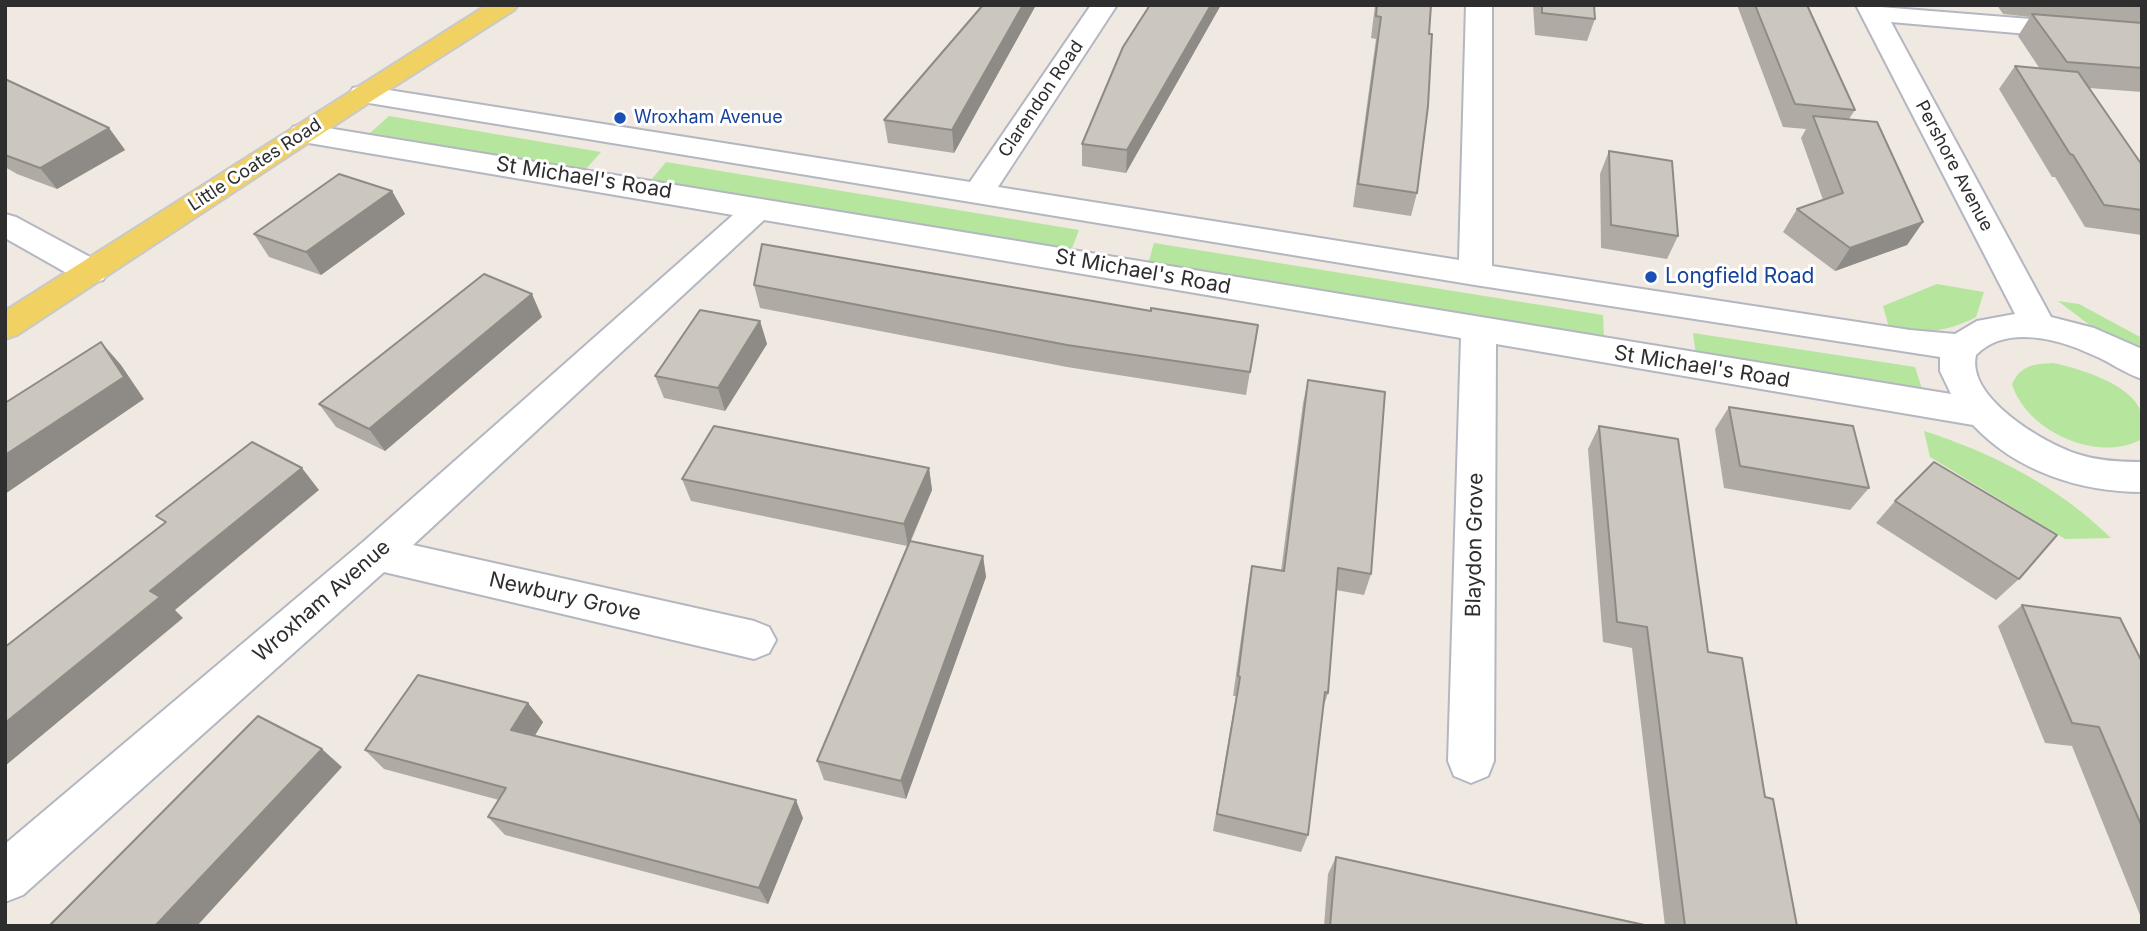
<!DOCTYPE html>
<html>
<head>
<meta charset="utf-8">
<style>
  body { margin:0 }
  #map { position:relative; width:2147px; height:931px; overflow:hidden; background:#efe9e1; font-family:Inter,sans-serif }
  canvas { display:block }
  .frame { position:absolute; inset:0; border:7px solid #2e2e2e; pointer-events:none }
</style>
</head>
<body>
<div id="map">
<canvas width="2147" height="931"></canvas>
<div class="frame"></div>
</div>
<script>
const context = document.querySelector('canvas').getContext('2d');
context.lineJoin = 'round';
function fillPath(path, color) { context.fillStyle = color; context.fill(path, 'evenodd'); }
function strokePath(path, color, width, dash) { context.strokeStyle = color; context.lineWidth = width; context.lineCap = dash ? 'butt' : 'round'; context.setLineDash(dash || []); context.stroke(path); }
function drawText(font, color, halo, rows, align = 'center') {
  context.font = font + ' Inter,sans-serif'; context.lineWidth = 6; context.setLineDash([]); context.textBaseline = 'middle'; context.strokeStyle = halo; context.fillStyle = color; for (const [text, x, y, turn = 0] of rows) {
    context.save(); context.translate(x, y); context.rotate((+turn || 0) * Math.PI / 180); context.textAlign = isNaN(turn) ? turn : align; if (halo) context.strokeText(text, 0, 0); context.fillText(text, 0, 0); context.restore();
  }
}
fillPath(new Path2D(`
  M389 116 601 152 585 170 370 133Z
  M666 162 1079 230 1071 251 651 180Z
  M1154 243 1603 315 1604 339 1148 264Z
  M1937 284 1984 292 1976 317C1948 332 1922 334 1890 331L1883 306Z
  M2058 301 2079 304 2142 338V359L2108 339Z
  M1693 333 1915 367 1923 392 1696 356Z
  M2053 363C2078 368 2132 384 2141 412 2144 419 2142 431 2142 439 2098 464 2026 431 2012 384 2021 365 2034 364 2053 363Z
  M1924 431C1993 453 2059 487 2111 538L2065 539 1930 457Z`), '#b6e59e');
const minor = new Path2D(`
  M1091 5H1117L998 187 1459 260 1466 5H1492V266L1910 330 1955 334 1977 321 2015 314 1856 5 2142 28V44L1891 22 2051 317 2094 328 2142 349V379C2124 373 2110 362 2093 355 2059 339 2006 324 1976 355 1966 398 2044 443 2077 454 2098 461 2120 462 2142 462V492C2080 492 2016 471 1973 425L1496 344 1494 761 1488 776 1471 783 1454 776 1448 761 1461 338 764 220 413 545 754 621 769 627 776 640 769 653 754 659 384 572 23 895 5 902V844L363 542 733 215 303 142 293 139 288 133 293 127 303 124 1951 394 1940 371V357L1475 285 363 102 353 100 349 94 353 88 363 86 970 182Z
  M5 214 16 217 103 264 108 272 103 280 91 283 79 280 5 238Z`);
const major = new Path2D(`
  M487 5H518L514 10 373 100 17 335 5 339V311Z`);
strokePath(minor, '#b4b7c1', 4);
strokePath(major, '#c9c9c9', 4);
fillPath(minor, '#fff');
fillPath(major, '#f2d163');
fillPath(new Path2D(`
  M983 5H1036L954 153 888 143 884 120Z
  M1150 5 1126 173 1082 166V144Z
  M1375 5H1431L1417 193 1411 216 1353 207 1376 39 1371 38Z
  M1533 5H1594L1595 19 1587 41 1535 35Z
  M1737 5H1807L1855 110 1849 119 1923 222 1907 245 1835 271 1783 232 1797 209 1823 200 1801 138 1806 129 1783 127Z
  M1997 5H2142V92L2089 88 2142 165V235L2085 227 2055 177H2052L1999 89 2015 66 2040 69 2018 36 2030 17 2003 14Z
  M5 79 109 128 125 150 57 189 17 174 5 167Z
  M1609 151 1678 236 1667 259 1601 248 1600 174Z
  M392 191 405 214 321 275 269 257 254 234Z
  M754 285 1151 311 1258 325 1246 395 1067 367 760 308Z
  M542 317 385 451 336 427 319 404Z
  M760 321 767 344 725 411 664 398 655 376Z
  M1308 380 1371 574 1364 595 1336 590 1328 693 1323 708 1308 835 1301 852 1213 831 1236 696H1233L1248 588 1252 566 1281 571 1303 403Z
  M1729 407 1869 488 1850 510 1724 488 1715 429Z
  M1599 426 1708 652 1765 797 1797 926H1665L1632 648 1603 642 1588 449Z
  M929 468 932 490 911 541 983 556 986 577 906 799 824 780 817 761 907 546 691 501 682 479Z
  M1895 501 2019 579 1996 600 1876 523Z
  M2022 605 2142 662V920L2072 746 2045 743 1998 626Z
  M528 703 543 722 535 735 803 818 768 904 505 835 488 817 499 800 384 769 365 750Z
  M1336 857 1649 926H1324L1328 874Z`), '#afaba4');
fillPath(new Path2D(`
  M1023 5H1036L954 153 952 130Z
  M1211 5H1221L1126 173 1127 150Z
  M109 128 125 150 57 189 40 168Z
  M392 191 405 214 321 275 306 252Z
  M1923 222 1907 245 1835 271 1850 248Z
  M532 294 542 317 385 451 369 429Z
  M760 321 767 344 725 411 718 388Z
  M101 342 121 365 144 399 5 494V455Z
  M302 468 319 490 175 610 183 618 5 766V723L150 591Z
  M929 468 932 490 908 546 904 524Z
  M983 556 986 577 906 799 901 781Z
  M528 703 543 722 527 749 511 730Z
  M322 749 342 767 197 926H155Z
  M796 800 803 818 768 904 759 888Z`), '#8e8b86');
const building = new Path2D(`
  M983 5H1023L952 130 884 120Z
  M1150 5H1211L1127 150 1082 144 1123 47Z
  M1377 5H1431L1429 34H1432L1428 106 1417 193 1358 184 1381 17 1376 16Z
  M1542 5H1594L1595 19 1542 13Z
  M1755 5H1807L1855 110 1795 104Z
  M2032 14 2142 23V68L2067 62Z
  M2015 66 2078 72 2142 165V210L2104 205 2073 155 2070 154Z
  M5 79 109 128 40 168 5 155Z
  M1813 116 1877 122 1923 222 1850 248 1797 209 1843 193Z
  M1609 151 1672 161 1678 236 1611 225Z
  M339 174 392 191 306 252 254 234Z
  M762 244 1151 311V308L1258 325 1250 372 1067 345 754 285Z
  M484 274 532 294 369 429 319 404Z
  M700 310 760 321 718 388 655 376Z
  M101 342 124 377 5 455V403Z
  M1308 380 1385 392 1371 574 1338 568 1328 693 1325 692 1308 835 1217 814 1240 677 1238 676 1252 566 1284 571Z
  M1729 407 1853 426 1869 488 1740 466Z
  M714 426 929 468 904 524 682 479Z
  M1599 426 1678 439 1708 652 1742 658 1765 797 1773 799 1797 926H1685L1647 627 1617 622Z
  M252 442 302 468 150 591 160 597 5 723V647L166 522 156 516Z
  M1934 462 2057 535 2019 579 1895 501Z
  M910 541 983 556 901 781 817 761Z
  M2022 605 2120 618 2142 662V827L2099 727 2072 723Z
  M418 675 528 703 511 730 796 800 759 888 488 817 506 788 365 750Z
  M258 716 322 749 155 926H49Z
  M1336 857 1649 926H1330Z`);
fillPath(building, '#cbc7bf');
strokePath(building, '#8e8b86', 2);
for (const [x, y, r, color] of [
  [620,118,7,"#1a4fb4"],
  [1651,277,7,"#1a4fb4"]
]) { const dot = new Path2D(); dot.arc(x, y, r, 0, 2 * Math.PI); context.fillStyle = color; context.fill(dot); strokePath(dot, '#fff', 2.5); }
drawText('18px', '#2e2e2e', '#fff', [
  ["Clarendon Road",1041,99,-56],
  ["Little Coates Road",255,165,-33],
  ["Pershore Avenue",1954,166,62]
]);
drawText('18px', '#164399', '#fff', [
  ["Wroxham Avenue",634,118]
], 'left');
drawText('21px', '#2e2e2e', '#fff', [
  ["St Michael's Road",584,178,9],
  ["St Michael's Road",1143,272,10],
  ["St Michael's Road",1702,367,9],
  ["Blaydon Grove",1475,545,-89],
  ["Newbury Grove",565,597,13],
  ["Wroxham Avenue",322,601,-41]
]);
drawText('21px', '#164399', '#fff', [
  ["Longfield Road",1665,277]
], 'left');
</script>
</body>
</html>
